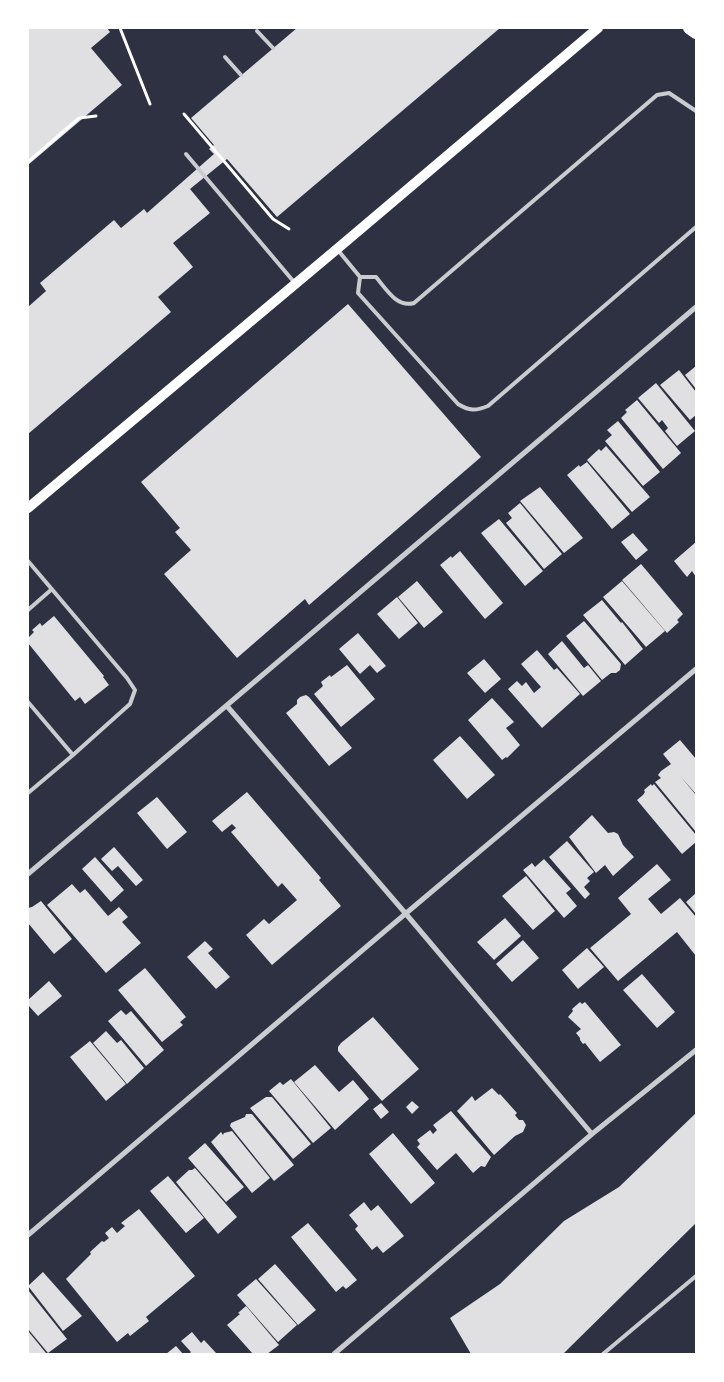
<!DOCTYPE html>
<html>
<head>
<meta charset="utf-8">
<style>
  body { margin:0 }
  #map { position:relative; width:724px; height:1382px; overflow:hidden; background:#2d3142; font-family:"Public Sans",sans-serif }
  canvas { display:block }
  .frame { position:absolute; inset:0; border:29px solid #fff; pointer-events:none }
</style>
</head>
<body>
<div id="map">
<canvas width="724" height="1382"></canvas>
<div class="frame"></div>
</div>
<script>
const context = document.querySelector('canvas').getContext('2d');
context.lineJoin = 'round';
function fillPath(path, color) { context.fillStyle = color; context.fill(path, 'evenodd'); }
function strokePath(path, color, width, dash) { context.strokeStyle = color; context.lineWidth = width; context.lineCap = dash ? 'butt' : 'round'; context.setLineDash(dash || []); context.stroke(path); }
fillPath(new Path2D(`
  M28 28H107L110 32 91 48 122 85 28 165Z
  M297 28H500L277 217 227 159 190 189 210 213 173 243 193 267 158 297 171 312 28 434V307L46 291 40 283 114 220 121 228 144 209 147 213 214 154 209 149 214 145 191 118Z
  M348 304 481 457 309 605 305 599 237 658 164 574 191 550 175 532 180 528 141 482Z
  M696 366V389L685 375Z
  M679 370 696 392V415L690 420 660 385Z
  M656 383 695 431 677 446 665 431 668 428 662 420 659 423 638 398Z
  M637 400 681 453 663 469 621 418 627 412 625 410Z
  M618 421 660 472 643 486 605 441 612 435 607 430Z
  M606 446 650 497 632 512 587 460 599 449 601 451Z
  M587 462 630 514 612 529 567 475 579 465 580 467Z
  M540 487 583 538 564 553 520 501Z
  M520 503 562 554 544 569 506 523 512 518 508 513Z
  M499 519 543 571 525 586 481 533Z
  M633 533 648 550 636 560 621 542Z
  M696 542V577L692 571 687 577 674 561Z
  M460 551 503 603 485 619 440 565 451 556 452 558Z
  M641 564 683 614 677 620 679 622 667 633 622 580Z
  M417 581 443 612 424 628 398 597Z
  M622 581 665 631 646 647 603 597Z
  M397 597 418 623 399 639 377 614Z
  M602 600 621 623 622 622 643 649 625 665 583 615Z
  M54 616 104 676 103 677 109 685 85 704 80 697 75 701 28 643V638L34 632 32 630 40 623 42 626Z
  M584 621 621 664 620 670 616 673H611L602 680 566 636Z
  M358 633 386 666 377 673 370 665 360 674 339 649Z
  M562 641 584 668 588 665 601 681 583 696 548 654Z
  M537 650 554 670 557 668 580 694 542 728 508 689 517 681 522 686 526 682 534 693 541 687 521 664Z
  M484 659 501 679 485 693 467 673Z
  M347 665 375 699 341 727 314 694 323 686 321 682 330 675 331 677Z
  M306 695 309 697 352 748 329 766 286 713 297 704V700L300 697Z
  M492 698 514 722 506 728 520 745 507 758 506 757 502 760 468 720Z
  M460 736 495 775 467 799 433 760Z
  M680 740 696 759V794L681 777 696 795V832L655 782 661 778 658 775 661 771 671 764 663 754Z
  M651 784 652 786 654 784 696 835V842L682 854 637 800 643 795 645 792 644 790Z
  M247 792 321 878 319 880 341 906 272 965 246 935 264 919 269 924 297 900 282 883 278 887 231 832 236 828 232 824 222 832 212 821Z
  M157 797 187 832 167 849 137 813Z
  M592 815 608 833 614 832 618 834 623 845 634 857 613 876 605 865 596 873 569 837Z
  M567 841 594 872 587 878 590 881 584 887 590 894 585 899 549 857Z
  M114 847 143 880 136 886 118 866 112 871 101 859Z
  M95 857 124 890 111 902 82 869Z
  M544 859 571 889 566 893 577 906 564 918 523 870 532 863 535 867Z
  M657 864 671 880 648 899 661 914 680 898 696 917V956L677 932 618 981 590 948 631 914 618 898Z
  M526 876 555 911 533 930 502 896Z
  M72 884 80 893 85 889 108 916 119 907 128 917 122 922 141 943 106 973 47 905Z
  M696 893V914L686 902Z
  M41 901 72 939 54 954 28 923V908L32 907Z
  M505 918 521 936 494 960 477 942Z
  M523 940 539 958 512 982 496 964Z
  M205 941 213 949 208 953 230 977 216 989 187 957Z
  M587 948 604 967 578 989 562 970Z
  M145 968 186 1017 180 1022 183 1025 162 1042 118 990Z
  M642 974 675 1012 657 1028 623 990Z
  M49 981 62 996 38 1016 28 1005V1000Z
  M580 1002 582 1004 585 1002 621 1045 600 1062 585 1043 583 1044 580 1040V1038L576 1033 581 1029 568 1017 573 1011 572 1009Z
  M121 1010 126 1015 131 1011 164 1050 146 1066 108 1021Z
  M373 1017 419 1069 382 1101 338 1051V1047L341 1043Z
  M106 1031 117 1043 121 1040 144 1068 127 1084 93 1043Z
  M90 1041 126 1084 106 1101 70 1057Z
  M315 1065 339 1092 353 1080 369 1099 335 1130 294 1082Z
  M291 1079 331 1128 313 1143 269 1091 280 1082 283 1085Z
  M492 1088 499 1095 500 1094 517 1113 515 1115 519 1120H523L526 1125 523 1132 515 1136 494 1155 457 1111 472 1096 475 1101Z
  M266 1097H272L311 1144 293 1159 250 1108Z
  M412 1101 419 1107 412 1114 406 1107Z
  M381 1103 389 1112 381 1119 373 1109Z
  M451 1111 491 1157 485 1167 481 1166 473 1173 456 1153 437 1170 417 1147 420 1144 417 1140 430 1130 433 1134 437 1130 433 1125Z
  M696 1113V1223L563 1354H471L450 1318 500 1284 564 1221 619 1187Z
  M246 1114H252L294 1165 274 1181 230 1126 231 1123 245 1117Z
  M232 1131 270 1178 252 1193 211 1142 221 1132 223 1135 224 1133Z
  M393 1133 435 1183 411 1204 369 1154Z
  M205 1143 244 1187 226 1202 188 1158Z
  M195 1168 237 1217 218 1234 176 1182 189 1170H192Z
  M168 1176 204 1218 186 1233 150 1191Z
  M364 1202 371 1211 378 1205 404 1236 383 1253 377 1246 372 1250 355 1229 358 1226 349 1215Z
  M139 1209 195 1276 146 1317 149 1321 130 1336 128 1333 117 1342 66 1279 91 1254 90 1252 102 1241 104 1242 109 1238 105 1233 112 1227 117 1233 125 1226 121 1223Z
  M308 1223 357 1280 346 1289 343 1286 336 1292 291 1237Z
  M275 1264 316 1310 298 1325 258 1279Z
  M43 1272 82 1316 63 1331 28 1286Z
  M256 1279 297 1325 278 1342 237 1295Z
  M28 1290 67 1339 48 1353 28 1329Z
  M246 1306 279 1345 267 1354H253L227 1325 240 1314 238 1313Z
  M28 1331 46 1353 44 1354H28Z
  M192 1332 201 1343 204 1340 217 1354H189L191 1352 181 1341Z
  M176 1346 183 1354H166Z`), '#e0e0e3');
strokePath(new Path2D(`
  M120 28 150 104
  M184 114 273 219 289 229
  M28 162 79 118 96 116`), '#fff', 3);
strokePath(new Path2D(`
  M257 31 273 48
  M225 57 241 75
  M186 154 294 282
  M337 249 360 277 358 293 458 404C469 411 476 411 488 406L696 227
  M360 277H376C386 289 397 308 414 303L657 95 669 93 696 111
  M28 561 127 678 135 690 130 704 73 755
  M28 610 52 589
  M28 702 73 755 28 793
  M603 1354 696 1276`), '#caccd0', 4);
strokePath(new Path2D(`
  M227 706 406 914 592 1134
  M28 874 696 307
  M28 1235 385 931 696 669
  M334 1354 592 1134 696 1050`), '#caccd0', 5);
strokePath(new Path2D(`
  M28 508 337 249 598 28`), '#fff', 10);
strokePath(new Path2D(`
  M689 28 696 33`), '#fff', 12);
</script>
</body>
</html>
